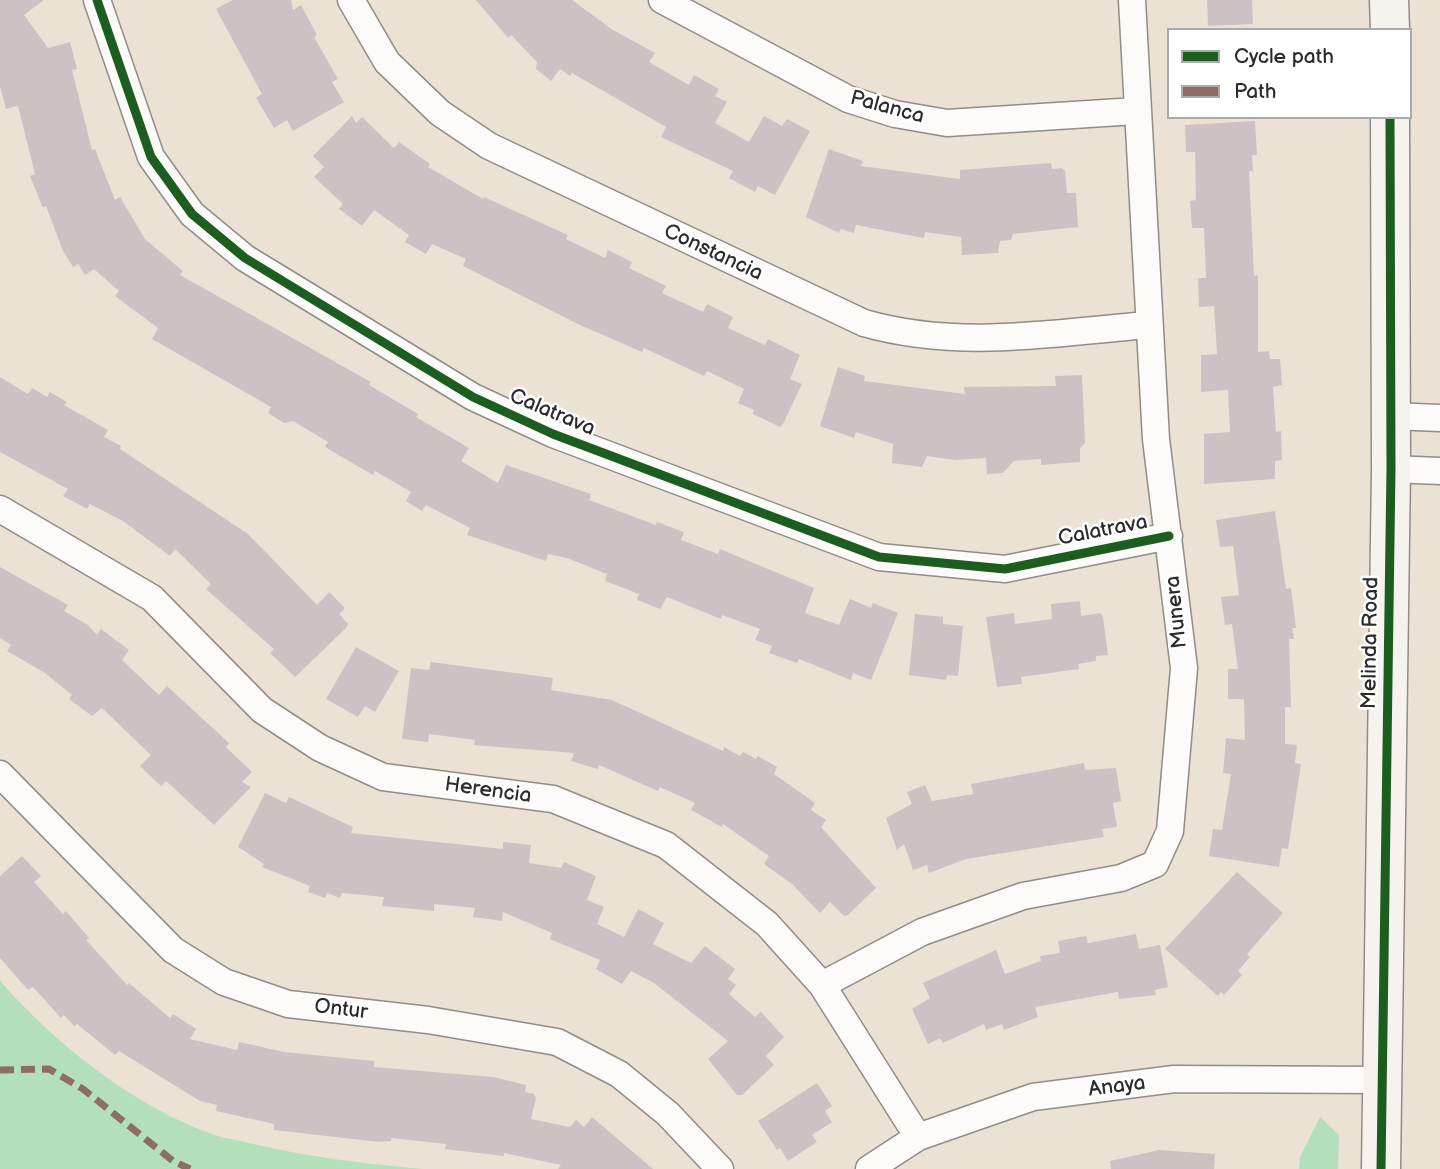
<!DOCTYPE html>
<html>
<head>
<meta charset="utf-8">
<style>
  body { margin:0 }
  #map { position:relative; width:1440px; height:1169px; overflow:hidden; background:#ebe2d5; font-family:"Balsamiq Sans",sans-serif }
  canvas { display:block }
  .legend { position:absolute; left:1167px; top:28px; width:245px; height:91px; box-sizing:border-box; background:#fff; border:2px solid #aaa; margin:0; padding:9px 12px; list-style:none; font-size:21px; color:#2b2b2b }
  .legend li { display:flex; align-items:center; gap:14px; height:35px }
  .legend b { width:35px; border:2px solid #aaa }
</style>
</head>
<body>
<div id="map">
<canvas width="1440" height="1169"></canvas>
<ul class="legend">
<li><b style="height:9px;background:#1b5e20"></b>Cycle path</li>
<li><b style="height:9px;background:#8d6e63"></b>Path</li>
</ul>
</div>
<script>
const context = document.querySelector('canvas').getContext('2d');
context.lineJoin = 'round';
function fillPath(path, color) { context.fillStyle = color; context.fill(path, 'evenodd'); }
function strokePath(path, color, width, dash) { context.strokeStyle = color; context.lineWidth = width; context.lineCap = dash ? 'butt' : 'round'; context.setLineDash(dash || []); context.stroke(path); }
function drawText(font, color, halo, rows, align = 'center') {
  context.font = font + ' "Balsamiq Sans",sans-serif'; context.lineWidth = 5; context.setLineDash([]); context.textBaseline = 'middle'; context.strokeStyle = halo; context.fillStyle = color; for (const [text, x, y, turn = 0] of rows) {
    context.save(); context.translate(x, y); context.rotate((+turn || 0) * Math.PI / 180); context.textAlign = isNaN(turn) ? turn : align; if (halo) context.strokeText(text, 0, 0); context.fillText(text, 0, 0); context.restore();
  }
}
fillPath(new Path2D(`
  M0 981C56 1044 127 1101 206 1132 221 1138 238 1140 253 1144 309 1157 365 1164 423 1169H0Z
  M1320 1117 1339 1135 1338 1169H1299L1300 1157Z`), '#b3e0ba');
fillPath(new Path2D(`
  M0 0H44L24 15 48 48 70 42 77 69 72 70 92 150 95 149 115 200 120 197 145 239 183 271 180 275 371 382 369 385 418 414 416 417 469 448 461 461 498 483 506 465 591 494 589 500 656 525 657 522 684 532 681 540 718 554 720 549 814 588 805 613 839 625 850 599 871 608 873 603 898 613 871 680 853 673 851 680 799 659 797 663 769 653 772 646 755 640 760 629 722 615 721 619 667 597 660 609 637 600 639 594 605 581 607 574 567 558 548 554 546 561 467 535 470 528 426 505 422 511 406 501 411 492 375 471 373 475 325 447 328 442 293 421 284 423 268 413 271 407 152 339 158 328 115 296 119 291 94 269 85 275 78 264 73 267 63 251 46 206 43 208 30 176 35 174 18 106 6 109 0 86Z
  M233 0H291L293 10 301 5 317 35 314 37 338 79 332 82 344 102 293 131 287 120 274 128 256 98 262 94 216 9Z
  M476 0H572L613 30 655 53 649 62 689 85 694 75 719 89 715 96 727 102 715 123 749 142 764 116 782 126 787 119 810 131 775 195 758 186 755 192 729 178 733 171 661 137 666 127 572 73 570 76 560 69 551 81 536 69 537 62 511 35 508 38Z
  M1207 0H1252L1253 24 1208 26Z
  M352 116 356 123 362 117 394 148 399 142 430 164 428 167 483 199 484 197 568 235 566 239 605 258 608 250 632 262 629 268 666 286 662 293 703 312 707 304 733 317 728 328 765 345 768 339 800 355 790 379 802 384 783 424 780 427 753 414 754 410 738 403 744 389 707 371 704 376 644 348 642 352 580 325 463 266 466 259 432 244 426 254 405 242 409 235 374 210 362 226 339 209 343 204 314 177 324 167 313 156Z
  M1255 121 1257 155H1252L1253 171H1249L1254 276 1258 275V352L1269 351 1270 359H1280L1282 385 1273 387 1276 432 1281 431 1282 460 1275 461V479L1204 484V434L1230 432 1228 390 1201 392V355L1217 354 1214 306 1199 307 1198 278H1206L1204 228H1192L1190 201 1196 200 1195 152H1186L1185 125Z
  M829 149 863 161 861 166 960 179V170L1051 163 1052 169 1062 168 1065 171 1067 193H1076L1078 227 1013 234 1011 240 1000 241 998 253 962 255 961 237 925 232 924 238 856 225 854 233 841 229 839 233 806 217Z
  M838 367 865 376 864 381 965 394 964 387 1056 386 1055 376 1082 375 1085 443 1080 448V462L1041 465V459L1014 461 1003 473 987 474 986 458 955 460 927 456 922 467 892 463 893 444 856 432 854 438 820 426Z
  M0 377 28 394 32 388 47 397 50 392 67 402 64 405 108 430 104 437 121 446 120 449 248 534 317 605 329 592 345 608 339 614 348 624 346 628 295 677 270 653 274 649 206 589 211 584 175 549 170 556 123 521 90 504 87 509 63 496 68 489 0 452Z
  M1275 511 1286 589 1291 588 1296 628H1292L1294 639H1289L1291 707H1285V744L1297 745 1295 763 1301 764 1288 849 1282 848 1279 867 1209 856 1213 829 1222 830 1231 774 1223 773 1226 738 1245 740 1244 699H1228V669H1238L1232 624 1225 625 1221 597 1239 595 1233 546 1220 547 1216 520Z
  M0 567 68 605 64 611 88 625 97 635 101 629 129 650 122 660 159 695 167 686 229 743 226 747 252 772 242 782 251 787 214 825 166 781 161 786 140 766 151 755 102 708 92 716 69 699 72 695 45 673 7 651 11 645 0 638Z
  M1080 601 1081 616 1100 613 1103 617 1108 655 1096 656V661L1078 664 1079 669 1021 677 1022 684 997 687 986 617 1014 613 1015 624 1052 619 1051 604Z
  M915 614 943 617V624L963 626 958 676 947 675 946 680 909 675Z
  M356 647 399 671 375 712 365 706 358 717 326 699Z
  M431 662 553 678 551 690 612 700 723 751 724 747 740 756 743 752 756 759 758 756 777 767 774 774 815 803 811 810 826 820 821 827 876 888 848 915 844 916 830 902 820 913 792 884 764 864 769 856 723 824 722 827 691 810 695 803 660 787 658 791 599 765 598 769 571 761 574 753 474 745 475 740 429 734 428 742 402 739 411 668 429 670Z
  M1084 763 1085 770 1116 768 1121 801 1113 803 1117 827 1102 829 1104 837 966 859 929 873 927 865 913 870 904 844 897 850 886 818 912 804 907 792 925 785 932 801 973 794 971 784Z
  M265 793 286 803 289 797 353 827 351 833 503 849V842L531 845 529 863 561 868 564 862 596 876 587 900 604 907 597 924 624 937 638 909 664 923 653 944 691 963 705 946 735 969 728 979 736 985 729 994 755 1017 761 1012 784 1037 766 1056 774 1065 742 1095H737L708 1059 728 1041 654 983 631 971 622 984 596 969 600 960 550 939 552 933 503 912 502 921 473 917 475 908 434 904V911L382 906 384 897 342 893 340 898 327 893 325 898 308 892 310 886 262 867 264 864 238 847Z
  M22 856 41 876 34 882 63 914 66 911 89 938 86 940 127 985 129 983 170 1018 173 1014 196 1029 190 1039 237 1050 239 1042 284 1052 374 1061V1067L493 1077 526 1085 525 1092 534 1094 536 1098 531 1119 570 1127 576 1120 584 1127 592 1117 653 1169H558L561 1165 504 1153V1156L445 1149 446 1144 391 1138V1141L379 1142 274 1130V1124L216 1111 217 1105 200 1101 119 1051 115 1055 77 1024 74 1026 64 1015 61 1018 33 987 28 990 0 958V876Z
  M1237 872 1283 913 1247 954 1250 957 1238 971 1242 975 1224 995 1221 992 1218 996 1165 949Z
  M1136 934 1139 949 1160 945 1168 987 1155 990 1156 995 1119 999 1118 992 1035 1007 1038 1017 1004 1030 1002 1024 986 1030 984 1024 943 1043 940 1038 928 1044 912 1009 930 998 923 983 996 950 1005 974 1041 961 1040 956 1060 953 1058 941 1086 936 1088 943Z
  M817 1083 832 1106 825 1111 832 1122 812 1135 817 1142 788 1161 780 1148 777 1150 758 1121Z
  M1159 1150 1215 1154 1214 1169H1111L1110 1161Z`), '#ccc2c4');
const minor = new Path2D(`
  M97 0 151 157 192 214 245 258 473 397 553 434 879 557 1005 569 1169 536
  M351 0 387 62 440 113 489 146 864 323C959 350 1051 333 1148 325
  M662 0 848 99 895 114 947 123 1136 111
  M1392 416 1440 418
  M1391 469 1440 471
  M0 509 152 598 262 710 320 748 383 777 553 799 666 845 767 924 822 985 918 1137
  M0 774 173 950 224 982 288 1004 428 1020 557 1042 619 1074 668 1114 720 1169
  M822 985 922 932 1023 896 1121 878 1155 864 1170 831 1184 668 1156 439 1132 0
  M869 1169 918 1137 1033 1097 1174 1079 1381 1080`);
const secondary = new Path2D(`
  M1389 0 1390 30
  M1381 1169 1391 469 1390 117`);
strokePath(minor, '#918c86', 29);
strokePath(secondary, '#918c86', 41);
strokePath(minor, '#fcfbf9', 26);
strokePath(secondary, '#f6f2ee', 38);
strokePath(new Path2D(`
  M0 1070 49 1069 83 1089 173 1161 190 1169`), '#8d6e63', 7, [14, 7]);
strokePath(new Path2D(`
  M97 0 151 157 192 214 245 258 473 397 553 434 879 557 1005 569 1169 536
  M1381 1169 1391 469 1390 117`), '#1b5e20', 9);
drawText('21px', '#2b2b2b', '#fff', [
  ["Palanca",887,108,15],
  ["Constancia",713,253,25],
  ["Calatrava",552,413,23],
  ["Calatrava",1103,531,-11],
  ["Munera",1177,612,-96],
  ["Melinda Road",1371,643,-89],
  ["Herencia",488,791,8],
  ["Ontur",341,1010,7],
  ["Anaya",1117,1087,-7]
]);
</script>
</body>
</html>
